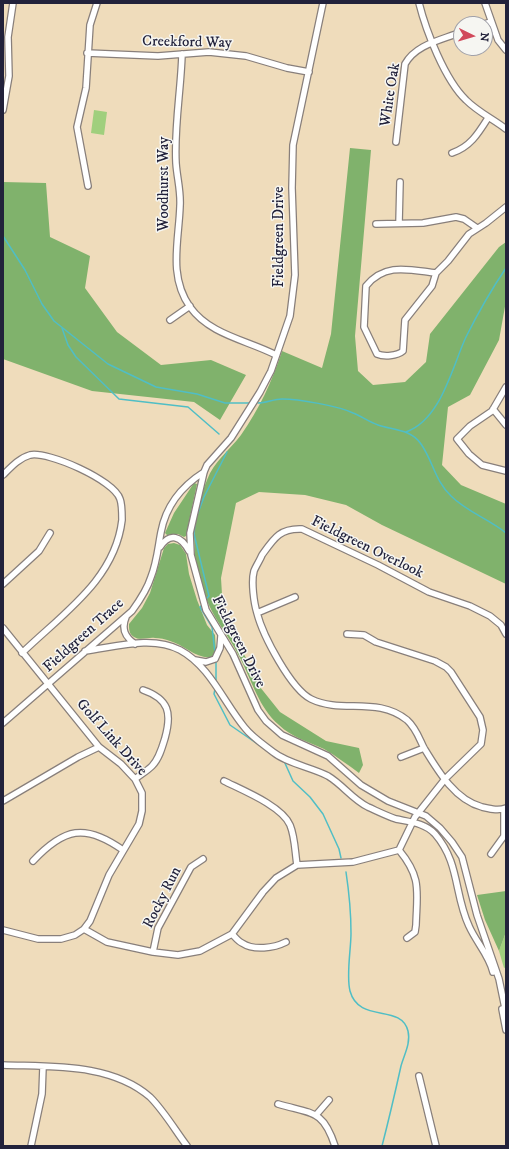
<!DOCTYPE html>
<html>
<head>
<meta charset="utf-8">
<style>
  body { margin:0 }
  #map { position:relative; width:509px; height:1149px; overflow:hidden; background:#efdcbb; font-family:"IM FELL DW Pica",serif }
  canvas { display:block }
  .frame { position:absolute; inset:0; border:4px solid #22223b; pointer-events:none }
  .north { position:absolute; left:453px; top:16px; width:40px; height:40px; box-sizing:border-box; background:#f6f6f2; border:1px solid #a1a1a9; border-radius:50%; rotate:95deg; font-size:11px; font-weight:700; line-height:16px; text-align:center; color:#22223b }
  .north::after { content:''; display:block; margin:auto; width:14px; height:18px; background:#d1495b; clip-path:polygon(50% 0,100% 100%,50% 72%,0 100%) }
</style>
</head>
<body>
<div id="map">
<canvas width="509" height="1149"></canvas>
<div class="frame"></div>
<div class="north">N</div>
</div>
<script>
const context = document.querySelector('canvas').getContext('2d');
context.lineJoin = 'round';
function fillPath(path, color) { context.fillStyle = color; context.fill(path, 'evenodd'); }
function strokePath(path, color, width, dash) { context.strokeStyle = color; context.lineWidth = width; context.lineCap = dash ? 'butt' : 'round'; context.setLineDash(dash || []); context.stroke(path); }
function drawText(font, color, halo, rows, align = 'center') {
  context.font = font + ' "IM FELL DW Pica",serif'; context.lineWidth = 3; context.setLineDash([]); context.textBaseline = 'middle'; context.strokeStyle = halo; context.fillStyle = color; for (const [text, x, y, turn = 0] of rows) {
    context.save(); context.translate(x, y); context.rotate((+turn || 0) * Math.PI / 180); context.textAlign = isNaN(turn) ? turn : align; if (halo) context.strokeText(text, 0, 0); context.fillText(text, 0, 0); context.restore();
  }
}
fillPath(new Path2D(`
  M94 110 107 112 104 135 91 133Z
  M506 932V967L504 968 499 951Z`), '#a0cf7d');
fillPath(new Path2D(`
  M350 148 371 150 355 336 358 371 373 385 405 382 426 362 430 334 499 247 506 242V301L499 340 470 395 448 407 442 465 461 485 506 504V584L382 525 346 505 305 495 259 492 236 503 221 578 223 611 260 687 280 712 326 741 359 748 363 765 359 773C348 765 336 756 324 749 309 742 291 737 279 725 259 708 252 681 240 658 231 639 216 622 208 603 190 564 190 520 207 480 214 461 229 451 241 435 259 409 272 382 282 351L322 368 331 334Z
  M3 182 46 183 50 237 90 256 85 288 117 332 161 365 211 360 246 375 220 420 194 402 92 391 3 359Z
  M194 483 197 484 186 536 184 537 178 534 167 535 165 533 174 513Z
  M174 543 180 545 186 554 189 574 197 600 207 625 215 635 216 651 212 657C198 660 184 645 170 641 165 639 160 638 155 638 148 637 140 641 134 637 129 634 129 629 129 624L142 608 150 593 164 548 168 544Z
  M506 891V932L499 951 485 920 477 895Z`), '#80b26c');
strokePath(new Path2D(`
  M3 236 25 270 42 304 54 321 108 364 156 387 197 394 225 403H250
  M62 328 68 345 76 357 119 399 188 407 219 434
  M258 403C266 403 274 399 282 399 298 399 339 406 353 413 361 416 369 422 378 425 392 430 411 429 421 444 433 461 435 481 451 496 467 512 489 519 506 533
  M406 432C441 420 452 367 466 337 478 313 491 290 506 268
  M196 518 204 497 227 452
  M195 523 194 534 209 596 205 600
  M202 605 200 607 212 627 215 653
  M216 682V661
  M215 689 214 694 230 725 259 745
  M284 761 293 781 310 797 323 814 339 849 341 858
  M346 872C349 892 351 913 351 933 351 950 346 975 350 991 359 1024 401 1003 408 1031 411 1043 404 1055 401 1066 395 1093 389 1119 382 1146`), '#50bec5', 1.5);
const minor = new Path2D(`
  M323 3 293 145 292 188 295 275 290 316 271 371 260 392 231 438 207 465 204 472 190 533 191 555 206 610 233 654 258 710 266 721 282 735 328 756 361 785 388 801 426 816 440 828 452 842 462 857 477 915 499 979 506 1013
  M419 3C426 31 445 80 466 100 478 112 493 119 506 129
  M485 3 498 40 506 50
  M484 24 491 22
  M87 53 158 56 209 52 246 56 287 68 309 72
  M182 54C181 90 174 127 176 163 177 178 181 191 180 206 179 240 168 276 190 307 210 335 247 340 276 355
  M3 110 9 76 8 37 13 3
  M396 142 405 64C416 44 442 40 461 32
  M452 153C470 147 478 134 488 118
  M88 186 77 127 86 88 90 25 97 3
  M399 223 400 182
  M376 224 423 223 456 217 464 219 477 228
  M436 273C410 270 385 262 366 286L364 327 377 354C384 357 397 356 403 351L405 320 432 286 436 273 448 261 469 234 486 223 506 207
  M170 320 190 306
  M506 387 492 411 470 426 457 439 469 454 482 465 506 471
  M493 409 506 425
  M3 475C11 467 19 458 30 455 48 451 114 480 120 499 122 504 122 514 122 520 115 580 62 614 22 653
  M160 547C170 532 181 536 189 551
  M3 584 39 551 50 533
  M257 613 295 597
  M126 617C121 629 125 637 135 644
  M3 628 99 747 121 764 135 779 142 793V811L139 824 109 875 90 921 84 929 75 935 61 939H38L3 930
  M506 634 501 625 490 616 470 606 429 592 378 565 302 529C280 528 274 538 262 555 260 560 256 566 254 571 251 582 254 603 257 613 263 636 291 689 311 699 342 714 377 696 407 720 416 728 419 738 424 748 438 771 455 800 482 807 491 809 498 811 506 808
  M85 651C115 647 152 635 180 650 210 666 224 703 245 728 252 737 264 745 273 752 288 764 311 767 328 776 343 785 352 799 368 807 377 811 387 816 396 819 410 822 425 823 435 834 460 863 454 894 469 926 476 942 489 955 493 972
  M195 660 206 662 215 659 220 648 221 636
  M3 723 132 611C140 600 147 590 151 577 157 562 158 547 161 532 166 505 182 486 204 472
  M401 757 424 748
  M135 779C140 775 147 771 152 766 159 759 162 748 165 738 172 713 169 699 143 690
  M224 781C242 790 282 806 290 825 295 837 295 852 297 865
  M3 801 78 757 99 747
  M399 850C422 878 417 891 416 925L415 932 407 938
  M491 854 504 836V809
  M33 861C64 828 85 823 123 850
  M84 929 107 942 153 952 178 955 200 951 232 934 263 892 276 878 297 865 353 862 399 850 415 817 445 779 481 744 483 730 480 717 451 672 446 667 435 661 376 642 364 635 347 634
  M232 934C235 937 238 941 242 943 254 951 274 948 286 942
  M153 952 158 928 191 867 203 859
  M502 1009 506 1030
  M3 1065C52 1067 111 1063 150 1097 164 1111 175 1130 187 1146
  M419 1076 436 1146
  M278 1104C312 1114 323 1109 335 1146
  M316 1115 329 1100
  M31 1146 42 1094 43 1067`);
strokePath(minor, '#887f7b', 8);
strokePath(minor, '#fff', 5.5);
drawText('15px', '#22223b', '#f6f6f2', [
  ["Creekford Way",187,43,1],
  ["White Oak",391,95,-81],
  ["Woodhurst Way",165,184,-90],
  ["Fieldgreen Drive",280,237,-90],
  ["Fieldgreen Overlook",367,548,26],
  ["Fieldgreen Trace",84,636,-42],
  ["Fieldgreen Drive",238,642,63],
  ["Golf Link Drive",111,738,48],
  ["Rocky Run",163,898,-63]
]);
</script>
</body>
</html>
